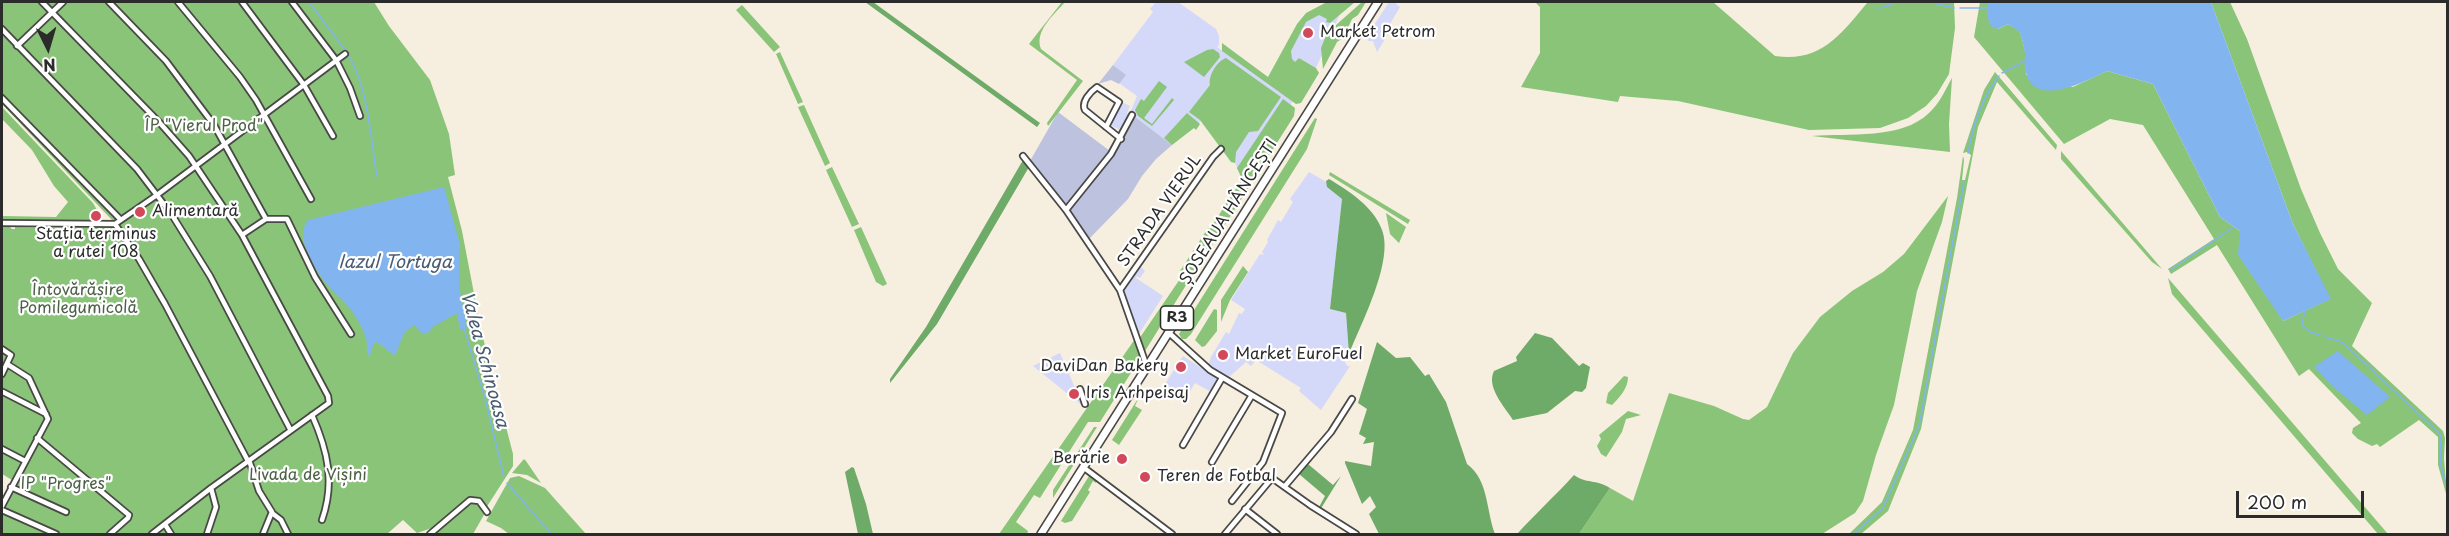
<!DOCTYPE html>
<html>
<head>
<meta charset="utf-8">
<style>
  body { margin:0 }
  #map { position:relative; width:2449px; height:536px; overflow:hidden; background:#f6eede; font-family:"Playpen Sans",sans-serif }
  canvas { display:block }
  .frame { position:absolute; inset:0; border:3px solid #2b2b2b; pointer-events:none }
  .north { position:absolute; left:18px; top:18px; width:60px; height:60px; -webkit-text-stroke:4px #fff; paint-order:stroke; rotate:175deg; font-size:16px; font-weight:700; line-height:24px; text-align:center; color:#2b2b2b }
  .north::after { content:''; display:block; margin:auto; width:21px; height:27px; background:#2b2b2b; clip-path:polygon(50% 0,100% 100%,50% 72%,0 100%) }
  .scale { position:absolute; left:2236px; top:491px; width:128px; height:27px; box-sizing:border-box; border:3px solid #2b2b2b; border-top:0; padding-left:8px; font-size:18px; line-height:21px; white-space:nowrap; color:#2b2b2b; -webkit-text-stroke:4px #fff; paint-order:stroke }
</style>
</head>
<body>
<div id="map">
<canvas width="2449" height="536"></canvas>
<div class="frame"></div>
<div class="north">N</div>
<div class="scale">200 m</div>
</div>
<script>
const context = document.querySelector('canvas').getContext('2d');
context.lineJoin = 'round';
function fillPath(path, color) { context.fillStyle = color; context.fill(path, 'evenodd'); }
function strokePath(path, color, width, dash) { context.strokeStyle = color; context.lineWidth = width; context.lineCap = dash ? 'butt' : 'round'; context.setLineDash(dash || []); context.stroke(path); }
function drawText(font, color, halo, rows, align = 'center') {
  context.font = font + ' "Playpen Sans",sans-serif'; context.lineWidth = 4.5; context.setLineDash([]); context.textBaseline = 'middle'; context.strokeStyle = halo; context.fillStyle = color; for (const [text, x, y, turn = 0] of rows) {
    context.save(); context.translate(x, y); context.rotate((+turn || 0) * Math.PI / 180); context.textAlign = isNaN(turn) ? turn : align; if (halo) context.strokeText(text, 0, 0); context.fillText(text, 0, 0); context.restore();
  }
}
fillPath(new Path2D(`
  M1156 2H1178L1216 29 1219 36V45L1217 47 1293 101 1242 178 1232 157 1201 121 1172 145 1130 113 1137 96 1119 83 1125 75 1113 65 1153 12 1150 9Z
  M1389 2H1394L1400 7 1390 24 1393 26 1377 52 1373 41H1368L1367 36Z
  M1323 8 1339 16 1316 68 1299 58 1295 65 1283 58 1309 16Z
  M1122 102 1130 106 1127 113 1130 115 1123 132 1111 125Z
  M1309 172 1328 183 1327 187 1342 199 1330 309 1346 313 1349 354 1345 362 1347 366H1350L1321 410 1299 391 1301 388 1256 360 1251 366 1246 362 1228 378 1208 366 1211 357 1226 332 1229 334 1239 313 1242 314 1245 309 1231 300 1260 254 1264 255 1262 252 1268 242 1267 240 1278 220 1281 222 1293 202 1290 199Z
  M1139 265 1145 271 1140 278 1137 276 1136 278 1163 296 1139 334 1123 291Z
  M1060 353 1081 402 1083 406 1033 366Z
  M1183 356 1217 378V381L1211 392 1195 383 1186 398 1165 384Z`), '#d4d8f9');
fillPath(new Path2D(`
  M1113 65 1126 75 1119 84 1111 80 1098 84Z
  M1058 112 1110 151 1066 207 1030 161Z
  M1134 116 1172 145 1156 159 1142 176 1128 199 1089 239 1069 211 1102 170Z`), '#bdc3de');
fillPath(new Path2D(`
  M2 2H374L389 26 430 80 449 134 455 175 448 177 462 231 481 330 513 454V466L486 508 480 500 469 499 435 527 417 533 403 520 387 534H2V512L17 483 2 474V227H10L12 229H15V227L64 228 67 230 68 227 114 228 119 224 117 220H112L2 104Z
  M1062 2H1065C1054 15 1034 31 1041 49L1083 81 1048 126 1047 123 1077 80 1029 44Z
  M1327 2H1355L1330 23 1326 22 1327 19 1319 15 1306 22 1291 51 1292 59 1295 62 1299 58 1316 68 1319 73 1301 103 1296 104 1222 51V43L1268 77 1297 24 1306 13Z
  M1362 2H1366L1358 15 1352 19 1343 38 1337 42 1323 69 1321 48 1327 33Z
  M1535 2H1713L1775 56C1821 63 1841 34 1868 2H1954L1955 28 1949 74 1937 94 1926 106 1908 118 1880 128 1809 130 1678 101 1620 96 1618 102 1521 87 1540 53V7Z
  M1980 2H1987L1998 29 2008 24 2020 31 2025 51 2026 75 2073 87 2107 71 2153 84 2220 217 2240 231 2283 321 2330 299 2293 224 2211 2H2230L2247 39 2301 189 2320 233 2338 269 2372 303 2352 346 2443 431 2445 438 2444 458 2447 497 2438 465V437L2419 420 2380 447 2377 444 2372 446 2358 439 2352 433 2353 428 2361 423 2309 369 2299 376 2217 245 2171 274 2168 269 2214 239 2143 125 2110 119 2064 144 1974 37Z
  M742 5 780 47 774 52 736 10Z
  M1213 49 1219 53 1220 57 1204 77 1184 62 1207 50Z
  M780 52 803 102 798 104 776 54Z
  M1226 58 1281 97 1258 131 1249 132 1236 152 1235 163 1231 162 1200 120 1189 112 1210 85C1208 76 1217 61 1226 58Z
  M1995 72 2057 145 2056 150 1997 82 1978 127 1921 429 1888 511 1861 534H1849L1882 502 1913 430 1957 198 1963 156 1964 160 1962 180H1965L1971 155 1967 152 1963 153 1984 90Z
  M1952 78 1949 124 1950 152 1812 136C1849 133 1901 140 1929 113 1940 103 1945 90 1952 78Z
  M1159 81 1167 87 1144 118 1152 124 1172 98 1174 100 1152 126 1138 116 1135 110 1141 99 1144 101Z
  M1283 99 1295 108 1294 116 1195 272 1180 271 1208 228 1210 229 1242 179 1237 168Z
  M804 105 830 163 825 166 798 107Z
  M2 107 93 203 97 210 93 221H2V216L56 217 68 202 54 186 32 150 2 119Z
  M1187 113 1200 124 1196 130 1194 128 1172 145 1164 138Z
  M1315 118 1317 119 1307 149 1191 334 1186 339H1182L1179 334Z
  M2061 151 2162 269 2152 262 2061 159Z
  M832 167 859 224 852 227 826 170Z
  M1330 172 1410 220 1408 224 1329 175Z
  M1948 196 1942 222 1917 291 1894 405 1876 455 1863 501 1855 513 1822 534H1579L1610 488 1633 501 1669 393 1714 406 1743 419 1749 420 1767 407 1793 353 1820 317 1852 291 1883 272 1904 254Z
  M1386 213 1406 227 1399 243 1390 234Z
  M861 227 887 284 883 286 876 282 854 230Z
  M1243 266 1248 272 1230 300 1221 322V300Z
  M2168 278 2388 534H2378L2172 294Z
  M1180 279 1188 282 1145 351 1139 340 1141 336Z
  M1214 309 1217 310V331L1205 346 1202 347 1195 340Z
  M1135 339 1141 357 1100 422H1088L1040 498 1034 495 1016 522 1028 531 1027 534H999Z
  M1624 376 1628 377C1628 388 1620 397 1612 405L1606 403 1608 393Z
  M1139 397 1135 406 1142 410 1119 445 1112 440Z
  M1628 411 1641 415 1626 419 1622 432 1606 457 1601 454 1597 446 1601 439 1599 435Z
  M1094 427H1097L1053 498V490Z
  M524 459 526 461 541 483 527 475 512 473Z
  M519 476 545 488 586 534H509L501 528 486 521 510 478Z
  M1089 476 1097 480 1096 483 1093 481 1088 490 1090 492 1072 521 1065 523 1061 521Z
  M469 502 478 503 485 513 473 534H433Z`), '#89c478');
fillPath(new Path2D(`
  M865 2H873L1040 123 1037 127Z
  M1023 160 1029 167 937 324 890 383V379L926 327Z
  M1329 179C1349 191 1374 207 1382 230 1394 261 1361 324 1349 354L1346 313 1330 309 1342 199 1327 187 1326 181Z
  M1535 333 1552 338 1579 366 1583 363 1590 367 1586 388 1582 392 1575 391 1547 413 1513 420C1504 406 1486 387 1494 371L1517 361 1516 357Z
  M1377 342 1396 358 1410 357 1425 376 1429 374 1446 402 1467 464C1489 480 1486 511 1495 534H1379L1369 514 1376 507 1370 496 1362 504 1345 463V461L1371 466 1374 442 1363 444 1366 438 1359 434 1367 409 1358 403Z
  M1308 464 1333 485 1341 476 1320 510 1318 509 1325 496 1299 474Z
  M852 467 854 468 866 504 873 534H858L845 472Z
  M1574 475C1586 484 1596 479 1610 488L1579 534H1517C1536 513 1555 496 1574 475Z`), '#6eaa68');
fillPath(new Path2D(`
  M1987 2H2211L2293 224 2331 299 2283 321 2238 255 2240 231 2220 217 2153 84 2107 71C2088 80 2035 109 2026 73 2024 68 2025 60 2025 54 2024 47 2022 39 2020 32L2008 24 1998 29 1991 26 1987 17Z
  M444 187 459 241V286L467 328 460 330 457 313 431 328 430 332 422 334 414 325 404 333 395 356 377 342 374 343 369 357C366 351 367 349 367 344 366 333 357 318 351 310 344 300 333 293 326 283 314 268 294 237 308 220Z
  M2338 351 2390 397 2367 415 2332 386 2314 367Z`), '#82b5ef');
strokePath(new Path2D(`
  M309 2 345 50
  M1930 2 1954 8
  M1877 8 1886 7 1894 2
  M1960 8H1987
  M349 56C369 91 370 136 377 176
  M2002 73 2025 61
  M1968 153C1973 125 1981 99 1999 76
  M2170 270 2234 227
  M2305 309 2302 325 2310 332 2320 335
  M464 328 485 398 504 477
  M2325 337 2342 342 2440 434 2441 467 2448 490
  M507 483 551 534
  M1854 534 1883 508 1919 426 1964 181`), '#82b5ef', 1.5);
const minor = new Path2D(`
  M42 2 159 122 189 156 242 235 328 396 329 403 211 488 152 534
  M109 2 166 61 214 125 266 219
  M178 2 240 77 256 100 311 199
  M242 2 304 85 333 136
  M292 2 336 60 350 88 360 116
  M2 29 137 169 172 215 210 276 290 429
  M17 46 63 2
  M2 98 121 220
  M1106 127 1119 102 1097 87C1090 92 1081 102 1085 110L1121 139
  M1023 156 1066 210 1120 290
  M1066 210 1111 154 1132 115
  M2 223 115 224
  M115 224 157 195 345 54
  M115 224 139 259 165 304 248 461
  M242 235 266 219H287L315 277 351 334
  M1168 332 1210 370 1282 413 1263 462 1232 501
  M2 349 11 355 2 374
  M1147 367 1120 290 1213 157 1221 149
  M1080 389 1085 404
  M3 392 46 414
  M312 415C328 451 335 483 322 520
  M37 438 129 515 128 518 110 534
  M1183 445 1222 378
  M2 449 25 461
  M249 460 259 491 272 512 263 534
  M1212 462 1252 395
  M1083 467 1172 534
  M1285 486 1331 432 1352 399
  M11 487 66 512
  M2 506 48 419 29 378 7 364
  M1245 509 1277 534
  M2 510 56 534
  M272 513 281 520 288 534
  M166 526 171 534
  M207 534 216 507 211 488
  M430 534 470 500 479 501 487 512
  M1225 534 1272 478 1310 505 1356 534`);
const highway = new Path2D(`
  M1041 534 1378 2`);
strokePath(minor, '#494846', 8);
strokePath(highway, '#494846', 10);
strokePath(minor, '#fff', 4.5);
strokePath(highway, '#fff', 7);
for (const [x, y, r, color] of [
  [1308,33,6,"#d1495b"],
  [140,212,6,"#d1495b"],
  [96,216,6,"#d1495b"],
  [1223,355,6,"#d1495b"],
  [1181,367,6,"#d1495b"],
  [1074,394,6,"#d1495b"],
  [1122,459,6,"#d1495b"],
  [1145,477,6,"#d1495b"]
]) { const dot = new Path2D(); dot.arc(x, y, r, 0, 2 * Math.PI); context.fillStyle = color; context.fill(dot); strokePath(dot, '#fff', 2); }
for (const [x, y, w] of [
  [1177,318,33]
]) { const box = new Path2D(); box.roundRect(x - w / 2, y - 12, w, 24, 4.5); context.fillStyle = '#fff'; context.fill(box); strokePath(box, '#2b2b2b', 1.5); }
drawText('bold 15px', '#2b2b2b', null, [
  ["R3",1177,318]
]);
drawText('16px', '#2b2b2b', '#fff', [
  ["Market Petrom",1320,33],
  ["Alimentară",152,212],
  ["Stația terminus",96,235,"center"],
  ["a rutei 108",96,253,"center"],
  ["Market EuroFuel",1235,355],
  ["DaviDan Bakery",1169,367,"right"],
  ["Iris Arhpeisaj",1086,394],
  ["Berărie",1110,459,"right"],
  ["Teren de Fotbal",1157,477]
], 'left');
drawText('16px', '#4c6146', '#fff', [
  ["ÎP \"Vierul Prod\"",204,127],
  ["Întovărășire",78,291],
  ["Pomilegumicolă",78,309],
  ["Livada de Vișini",308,476],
  ["IP \"Progres\"",66,485]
]);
drawText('16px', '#2b2b2b', '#fff', [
  ["STRADA VIERUL",1160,211,-55],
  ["ȘOSEAUA HÂNCEȘTI",1229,212,-58]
]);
drawText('italic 18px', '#495b70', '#fff', [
  ["Iazul Tortuga",395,263],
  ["Valea Schinoasa",484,360,75]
]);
</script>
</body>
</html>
